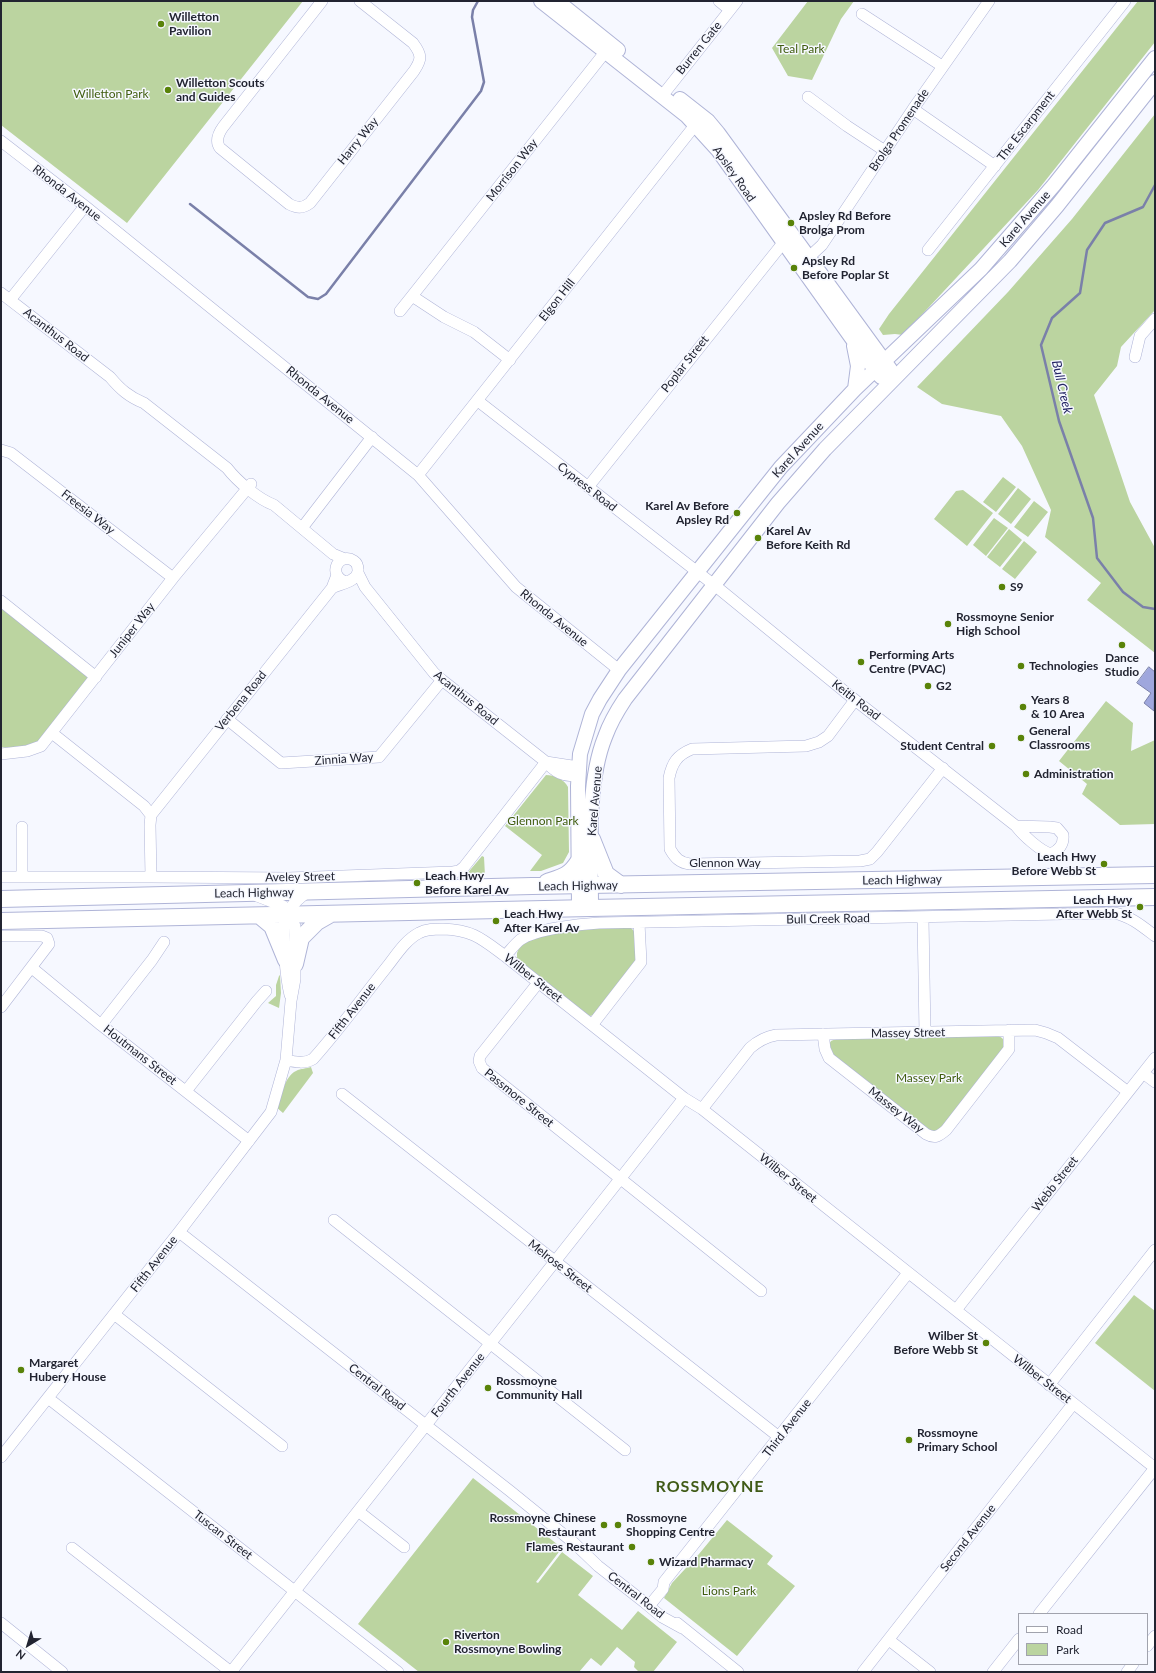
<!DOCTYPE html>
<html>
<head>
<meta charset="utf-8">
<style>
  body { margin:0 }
  #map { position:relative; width:1156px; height:1673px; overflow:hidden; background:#f6f8ff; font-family:Lato,sans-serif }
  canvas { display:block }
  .frame { position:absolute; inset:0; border:2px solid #222431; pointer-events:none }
  .legend { position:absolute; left:1018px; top:1613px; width:130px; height:52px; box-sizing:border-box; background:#f6f8ff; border:1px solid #a1a3ad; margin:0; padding:5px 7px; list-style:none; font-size:12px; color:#222431 }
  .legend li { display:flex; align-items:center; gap:8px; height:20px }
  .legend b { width:20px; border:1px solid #a1a3ad }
  .north { position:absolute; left:8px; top:1625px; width:40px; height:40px; -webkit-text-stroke:3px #f6f8ff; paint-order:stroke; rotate:218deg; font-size:11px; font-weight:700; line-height:16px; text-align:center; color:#222431 }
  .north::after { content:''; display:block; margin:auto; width:14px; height:18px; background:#222431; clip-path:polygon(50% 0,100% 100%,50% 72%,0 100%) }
</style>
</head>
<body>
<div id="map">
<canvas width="1156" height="1673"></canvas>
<div class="frame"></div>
<ul class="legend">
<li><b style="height:5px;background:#fff"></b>Road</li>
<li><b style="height:11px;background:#bbd4a0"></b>Park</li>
</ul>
<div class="north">N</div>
</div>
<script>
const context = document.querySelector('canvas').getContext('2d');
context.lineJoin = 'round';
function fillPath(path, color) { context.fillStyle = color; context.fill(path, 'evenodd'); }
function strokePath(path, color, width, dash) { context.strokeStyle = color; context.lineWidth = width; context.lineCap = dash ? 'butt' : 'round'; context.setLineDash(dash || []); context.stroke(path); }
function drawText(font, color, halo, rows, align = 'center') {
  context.font = font + ' Lato,sans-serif'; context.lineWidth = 3; context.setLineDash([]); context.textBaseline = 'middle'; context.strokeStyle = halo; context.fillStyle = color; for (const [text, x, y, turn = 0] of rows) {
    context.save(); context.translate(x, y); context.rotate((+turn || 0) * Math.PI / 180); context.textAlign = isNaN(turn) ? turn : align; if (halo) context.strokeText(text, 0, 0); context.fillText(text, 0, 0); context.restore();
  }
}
fillPath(new Path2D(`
  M1 1H303L127 223 1 125Z
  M808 1H854L841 19 812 80 788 76 772 48Z
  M1138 1H1155V42L1038 190 903 335 895 334 883 335 879 329 889 314Z
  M1155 114V310L1121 347 1117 366 1094 395 1130 502 1155 548V653L1087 600 1101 583 1045 537 1051 510 1022 446 1001 416 942 404 917 387 1008 292 1072 219Z
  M1003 477 1016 487 996 512 983 502Z
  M1018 488 1031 499 1011 524 998 514Z
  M963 490 993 513 967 546 934 519 956 491Z
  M1034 501 1048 512 1028 537 1014 527Z
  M994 518 1008 528 986 556 973 545Z
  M1009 529 1022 540 1000 567 987 557Z
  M1024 541 1037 552 1015 579 1002 569Z
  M1 607 90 678 38 742 14 749 1 747Z
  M1106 701 1133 723 1131 751 1155 740V824L1120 825 1082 794 1087 784 1059 761Z
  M546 775C554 775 564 779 568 787L569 852 563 863 541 871H530L542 855 505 826Z
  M482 856 484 857 485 876H465Z
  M626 927 631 928 635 932 637 962 594 1015 590 1016 585 1014 517 959V953L519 948 524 943 530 939 572 929Z
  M280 975 281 993 279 1008 268 1003 276 996V985L279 976Z
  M996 1035C1002 1037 1004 1039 1006 1045L940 1131 935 1133 928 1131 832 1055 828 1046 831 1041 836 1039Z
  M311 1067 313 1073 283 1113 276 1107C281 1096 285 1076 296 1071 301 1068 306 1069 311 1067Z
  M1134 1295 1155 1311V1391L1095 1343Z
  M473 1478 562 1548 536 1582 538 1583 562 1552 593 1576 578 1595 622 1630 638 1611 677 1642 653 1672H639L634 1667 635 1662 617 1647 601 1666 591 1658 579 1672H419L358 1624Z
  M727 1520 773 1556 767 1564 795 1586 737 1656 664 1598 672 1583 699 1554Z`), '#bbd4a0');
const water = new Path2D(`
  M1149 667 1155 672 1154 711 1144 703 1151 693 1137 683Z`);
fillPath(water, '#9fa7dd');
strokePath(water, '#7a80a9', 1);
strokePath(new Path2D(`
  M1155 185 1143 207 1105 223 1087 250 1080 293 1052 318 1041 345 1059 421 1093 518 1097 558 1123 592 1143 607 1155 609
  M190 204 308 297 318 299 326 294 481 91 484 82 472 17 473 10 478 1`), '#7a80a9', 2.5);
const minor = new Path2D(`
  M322 1 223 127C218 134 215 141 220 148L289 204C297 208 302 209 310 203L414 71C422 59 422 55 413 43L360 1
  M719 1 730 10
  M862 14 942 66
  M662 96 737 1
  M808 97 847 126 885 151
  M913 109 995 166
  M1 141 85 206 418 475 516 587 619 670
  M928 250 1125 1
  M809 257 822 245 913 109 989 1
  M1 293 110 377C120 389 129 397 144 403L227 468C237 481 258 499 274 505L333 554 345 559
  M10 300 85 206
  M400 311 412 296
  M1135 357 1140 336 1155 319
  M510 360 474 332 444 317 412 296 610 46
  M478 401 718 588 855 700 1016 826C1023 835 1040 851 1051 854 1059 850 1064 845 1063 835L1057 828 1050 827 1016 826
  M1 450 11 453 173 578
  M418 475 696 124
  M588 487 783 243
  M302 528 372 437
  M358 573 365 587 434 673 442 680 546 762C555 772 564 778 578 775L572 766 546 762
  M332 588C340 584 359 581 358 570 358 566 357 563 354 561 339 551 326 575 346 582
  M1 601 96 677
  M855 700 828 736 819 742 806 746 692 749C677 755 672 763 669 778L670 849C675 858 680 863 690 864L860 861 870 859 877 852 943 768
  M227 719 281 763 379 757 442 680
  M52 733 144 806 151 815 150 825 151 877
  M1 754 27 751 41 746 173 578 251 484
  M151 815 332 588 337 575
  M22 827V877
  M1 877H151L288 878 453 872 459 871 464 867 546 762
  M923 918 925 1033
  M1 936H42L47 938 49 944 1 1007
  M505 956C510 951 514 945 520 940 535 929 580 924 599 923L1114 913C1130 916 1142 926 1155 936
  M32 968 101 1025 249 1141
  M538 983 480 1056 479 1061 482 1068 761 1291
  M290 995C286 979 281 930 286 915 290 905 300 898 307 892
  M101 1025 152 960 164 942
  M592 1025 641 962 639 923
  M823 1034 825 1049 829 1058 926 1134C935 1139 939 1136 946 1130L1009 1049V1030
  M286 1060C295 1062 305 1064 313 1059 339 1030 362 998 386 968 395 957 405 940 419 933 426 929 435 929 443 929 473 930 482 939 505 956L684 1098 702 1109 1155 1468
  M1143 1073 1155 1082
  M186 1091 257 1001 266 991
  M342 1094 779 1437
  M702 1109 750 1048C758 1041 765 1037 776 1035L1035 1030 1046 1033 1058 1038 1128 1092
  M334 1220 625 1450
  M179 1232 510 1491 574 1543 598 1566 644 1602 662 1617 682 1628
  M956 1310 1155 1058
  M114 1314 282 1446
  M1049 1385 1155 1250
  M48 1398 398 1672
  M1 1457 179 1232 271 1112 286 1060 291 1001 295 979V926L286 915 283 906 257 896
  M358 1511 404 1547
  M72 1548 231 1672
  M649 1606 663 1589 664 1582 908 1273
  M1039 1614 1155 1468
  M1 1623 62 1672
  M677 1623 738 1672
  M889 1640 930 1672
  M1147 1646 1155 1636
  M231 1672 684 1098
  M863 1672 1073 1404
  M993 1672 1019 1639
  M1127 1672 1133 1664`);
const major = new Path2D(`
  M541 1 687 116 718 150 866 358 881 377
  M557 1 618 50
  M680 99 708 121 718 133 890 369
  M854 346 858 366 855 389
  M579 907 578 786 580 754 592 714 600 699 619 670 781 467 855 389 981 269 1054 185 1155 58
  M591 907C591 856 586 784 605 737 610 723 617 711 625 699L778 503 825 449 1010 261 1057 206 1155 82`);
const highway = new Path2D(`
  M592 839 606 874 621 885
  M547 882C562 877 569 876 578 862
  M1 899 532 886 1155 875
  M260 916 272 926 286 960
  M1 921C386 912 770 904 1155 897
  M295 964 301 938 317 922 331 914`);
strokePath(minor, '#afb4d7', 12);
strokePath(major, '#afb4d7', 16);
strokePath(highway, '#afb4d7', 18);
strokePath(minor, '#fff', 11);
strokePath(major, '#fff', 14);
strokePath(highway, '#fff', 16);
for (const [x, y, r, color] of [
  [161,24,4,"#598309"],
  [168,90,4,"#598309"],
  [791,223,4,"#598309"],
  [794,268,4,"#598309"],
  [737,513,4,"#598309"],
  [758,538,4,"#598309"],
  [1002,587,4,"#598309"],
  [948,624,4,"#598309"],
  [1122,645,4,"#598309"],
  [861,662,4,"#598309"],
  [1021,666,4,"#598309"],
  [928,686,4,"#598309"],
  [1023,707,4,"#598309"],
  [1021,738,4,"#598309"],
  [992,746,4,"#598309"],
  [1026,774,4,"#598309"],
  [1104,864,4,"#598309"],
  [417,883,4,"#598309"],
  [1140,907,4,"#598309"],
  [496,921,4,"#598309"],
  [986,1343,4,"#598309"],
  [21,1370,4,"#598309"],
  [488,1388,4,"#598309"],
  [909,1440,4,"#598309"],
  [604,1525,4,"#598309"],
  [618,1525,4,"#598309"],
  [632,1547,4,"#598309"],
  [651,1562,4,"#598309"],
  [446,1642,4,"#598309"]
]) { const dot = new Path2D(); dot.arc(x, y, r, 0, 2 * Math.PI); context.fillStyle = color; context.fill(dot); strokePath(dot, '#f6f8ff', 1.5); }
drawText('bold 12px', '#222431', '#f6f8ff', [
  ["Willetton",169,17],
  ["Pavilion",169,31],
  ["Willetton Scouts",176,83],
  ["and Guides",176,97],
  ["Apsley Rd Before",799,216],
  ["Brolga Prom",799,230],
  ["Apsley Rd",802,261],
  ["Before Poplar St",802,275],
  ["Karel Av Before",729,506,"right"],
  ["Apsley Rd",729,520,"right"],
  ["Karel Av",766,531],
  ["Before Keith Rd",766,545],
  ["S9",1010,587],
  ["Rossmoyne Senior",956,617],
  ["High School",956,631],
  ["Performing Arts",869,655],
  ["Centre (PVAC)",869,669],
  ["Dance",1122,658,"center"],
  ["Studio",1122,672,"center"],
  ["Technologies",1029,666],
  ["G2",936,686],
  ["Years 8",1031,700],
  ["& 10 Area",1031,714],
  ["General",1029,731],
  ["Classrooms",1029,745],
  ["Student Central",984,746,"right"],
  ["Administration",1034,774],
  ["Leach Hwy",1096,857,"right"],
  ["Before Webb St",1096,871,"right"],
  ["Leach Hwy",425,876],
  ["Before Karel Av",425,890],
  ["Leach Hwy",1132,900,"right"],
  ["After Webb St",1132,914,"right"],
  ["Leach Hwy",504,914],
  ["After Karel Av",504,928],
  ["Wilber St",978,1336,"right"],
  ["Before Webb St",978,1350,"right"],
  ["Margaret",29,1363],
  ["Hubery House",29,1377],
  ["Rossmoyne",496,1381],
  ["Community Hall",496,1395],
  ["Rossmoyne",917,1433],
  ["Primary School",917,1447],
  ["Rossmoyne Chinese",596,1518,"right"],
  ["Restaurant",596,1532,"right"],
  ["Rossmoyne",626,1518],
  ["Shopping Centre",626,1532],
  ["Flames Restaurant",624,1547,"right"],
  ["Wizard Pharmacy",659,1562],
  ["Riverton",454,1635],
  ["Rossmoyne Bowling",454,1649]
], 'left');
drawText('12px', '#222431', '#f6f8ff', [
  ["Burren Gate",699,48,-51],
  ["The Escarpment",1026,126,-52],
  ["Brolga Promenade",899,130,-56],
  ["Harry Way",358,141,-51],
  ["Morrison Way",512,170,-52],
  ["Apsley Road",734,174,55],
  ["Rhonda Avenue",67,193,38],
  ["Karel Avenue",1025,219,-49],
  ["Elgon Hill",557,300,-52],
  ["Acanthus Road",56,335,38],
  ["Poplar Street",685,364,-52],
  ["Rhonda Avenue",320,395,39],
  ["Karel Avenue",798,450,-48],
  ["Cypress Road",587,487,38],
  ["Freesia Way",88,512,38],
  ["Rhonda Avenue",554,618,39],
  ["Juniper Way",132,630,-52],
  ["Acanthus Road",466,698,39],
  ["Keith Road",856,700,38],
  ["Verbena Road",241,701,-51],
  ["Zinnia Way",344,759,-4],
  ["Karel Avenue",595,801,-85],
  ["Glennon Way",725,863],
  ["Aveley Street",300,877,-1],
  ["Leach Highway",902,880,-1],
  ["Leach Highway",578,886,-1],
  ["Leach Highway",254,893,-1],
  ["Bull Creek Road",828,919,-1],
  ["Wilber Street",533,978,38],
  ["Fifth Avenue",352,1011,-52],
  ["Massey Street",908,1033,-1],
  ["Houtmans Street",140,1055,38],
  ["Passmore Street",519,1098,39],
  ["Massey Way",896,1110,38],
  ["Wilber Street",788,1178,39],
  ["Webb Street",1055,1184,-52],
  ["Fifth Avenue",154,1264,-52],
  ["Melrose Street",560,1266,38],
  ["Wilber Street",1042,1379,38],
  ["Fourth Avenue",458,1385,-52],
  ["Central Road",377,1387,38],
  ["Third Avenue",787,1428,-52],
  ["Tuscan Street",223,1535,38],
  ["Second Avenue",968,1538,-52],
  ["Central Road",636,1595,38]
]);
drawText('12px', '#405d0f', '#f6f8ff', [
  ["Teal Park",801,49],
  ["Willetton Park",111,94],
  ["Glennon Park",543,821],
  ["Massey Park",929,1078],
  ["Lions Park",729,1591]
]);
drawText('italic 13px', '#252664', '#f6f8ff', [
  ["Bull Creek",1062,387,77]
]);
context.letterSpacing = '1px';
drawText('bold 16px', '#405b17', '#f6f8ff', [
  ["ROSSMOYNE",710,1487]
]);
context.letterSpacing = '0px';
</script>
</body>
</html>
